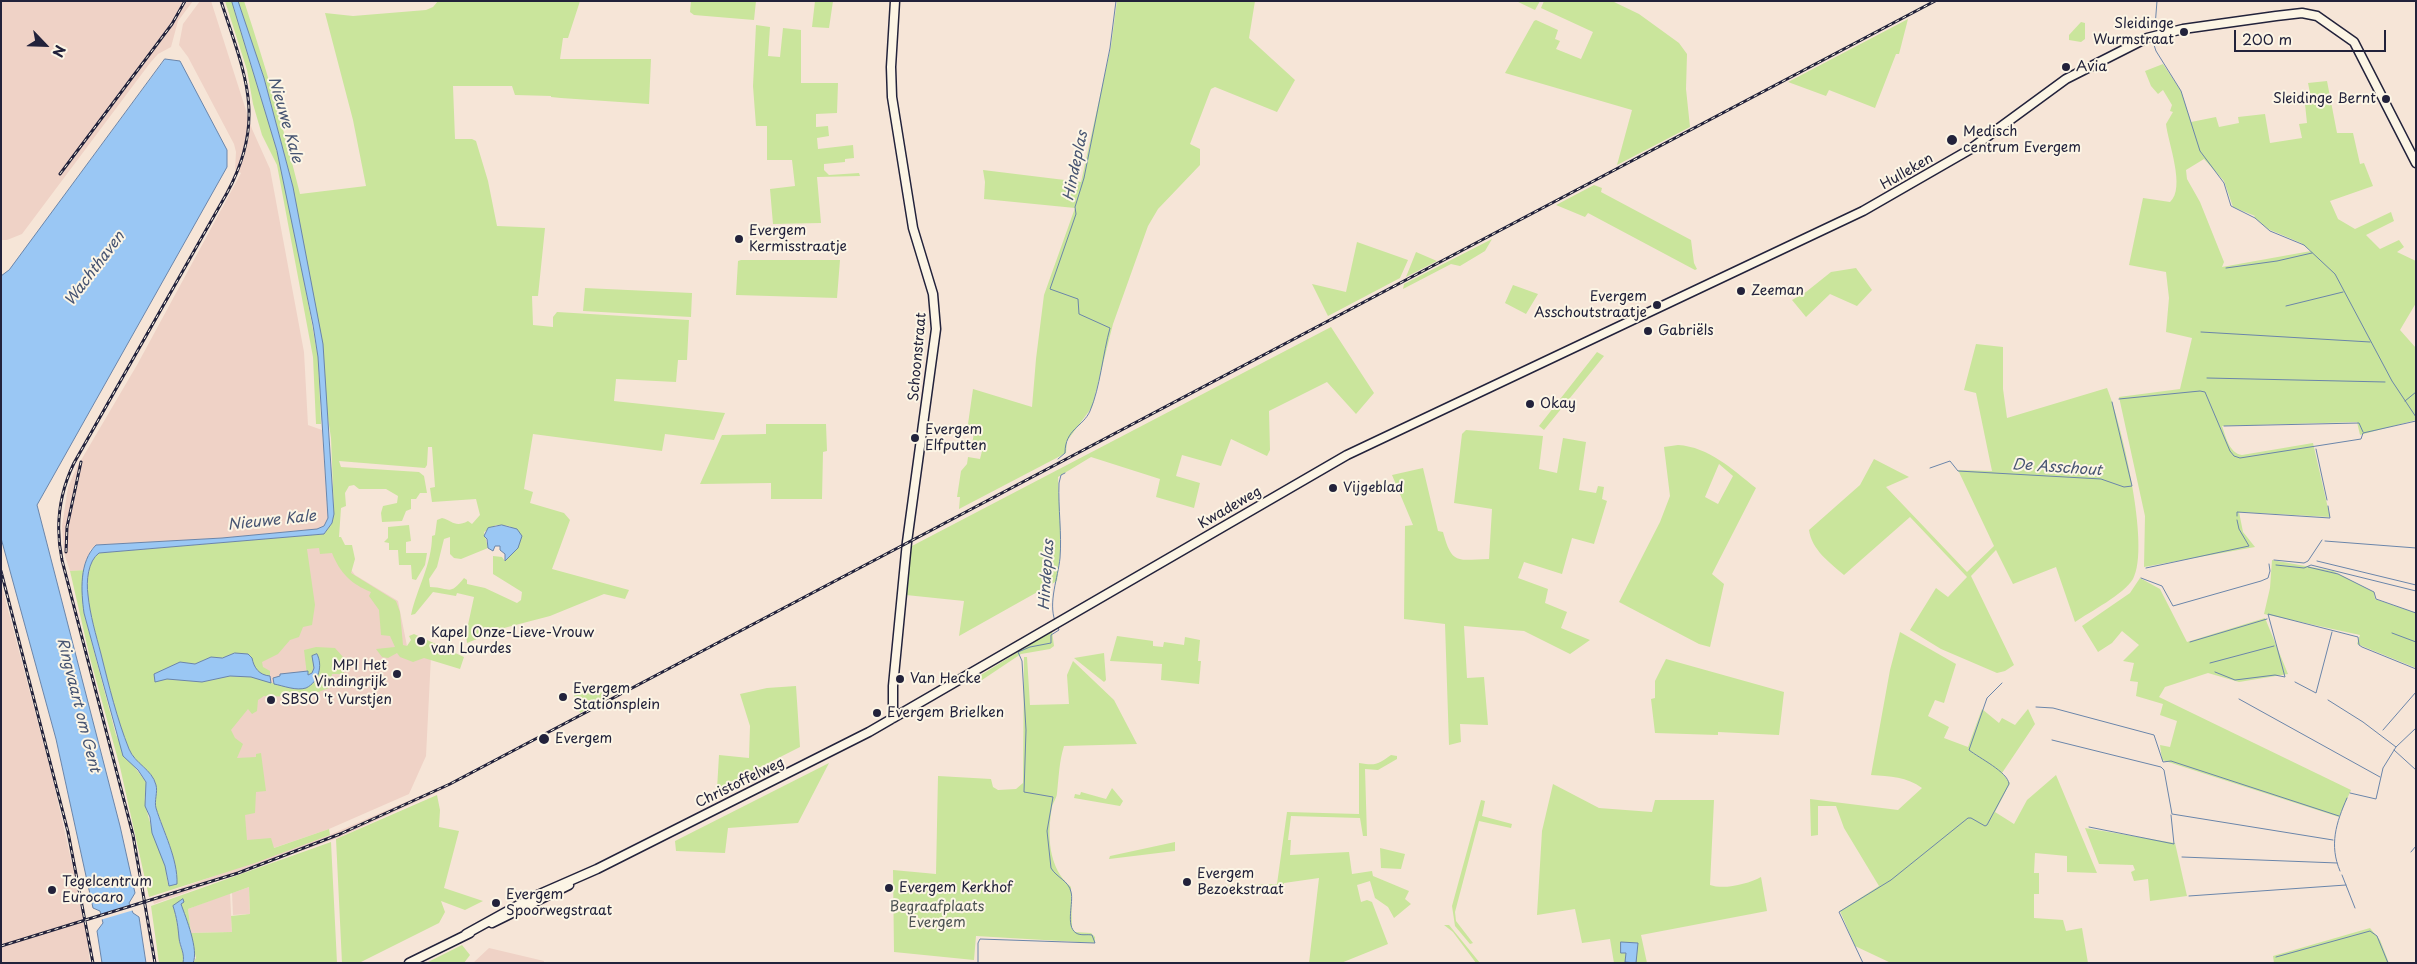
<!DOCTYPE html>
<html>
<head>
<meta charset="utf-8">
<style>
  body { margin:0 }
  #map { position:relative; width:2417px; height:964px; overflow:hidden; background:#f6e5d7; font-family:"Playpen Sans",sans-serif }
  canvas { display:block }
  .frame { position:absolute; inset:0; border:2px solid #22223b; pointer-events:none }
  .north { position:absolute; left:20px; top:20px; width:50px; height:50px; -webkit-text-stroke:4px #fcf5e5; paint-order:stroke; rotate:114deg; font-size:14px; font-weight:700; line-height:20px; text-align:center; color:#22223b }
  .north::after { content:''; display:block; margin:auto; width:18px; height:22px; background:#22223b; clip-path:polygon(50% 0,100% 100%,50% 72%,0 100%) }
  .scale { position:absolute; left:2234px; top:30px; width:152px; height:22px; box-sizing:border-box; border:2px solid #22223b; border-top:0; padding-left:6px; font-size:15px; line-height:18px; white-space:nowrap; color:#22223b; -webkit-text-stroke:4px #fcf5e5; paint-order:stroke }
</style>
</head>
<body>
<div id="map">
<canvas width="2417" height="964"></canvas>
<div class="frame"></div>
<div class="north">N</div>
<div class="scale">200 m</div>
</div>
<script>
const context = document.querySelector('canvas').getContext('2d');
context.lineJoin = 'round';
function fillPath(path, color) { context.fillStyle = color; context.fill(path, 'evenodd'); }
function strokePath(path, color, width, dash) { context.strokeStyle = color; context.lineWidth = width; context.lineCap = dash ? 'butt' : 'round'; context.setLineDash(dash || []); context.stroke(path); }
function drawText(font, color, halo, rows, align = 'center') {
  context.font = font + ' "Playpen Sans",sans-serif'; context.lineWidth = 4; context.setLineDash([]); context.textBaseline = 'middle'; context.strokeStyle = halo; context.fillStyle = color; for (const [text, x, y, turn = 0] of rows) {
    context.save(); context.translate(x, y); context.rotate((+turn || 0) * Math.PI / 180); context.textAlign = isNaN(turn) ? turn : align; if (halo) context.strokeText(text, 0, 0); context.fillText(text, 0, 0); context.restore();
  }
}
fillPath(new Path2D(`
  M1 1H193L178 21 171 47 158 54 150 63 22 234 7 240H1Z
  M200 1H211L252 129 270 169 304 352 308 425 322 430 328 518 324 526 317 529 222 538 96 545 90 550 85 570 70 571 64 553 62 526 68 487 77 467 137 365 241 173 235 170 236 152 234 144 188 57 179 45 183 24Z
  M324 534 355 575 398 601 407 646 431 656 426 756 409 794 329 829 180 880 99 553Z
  M1 583 53 780 86 926 90 963H1Z
  M445 785 446 788 340 837 154 904 152 898 327 836Z
  M249 887 250 914 233 915 232 893Z
  M230 893 232 932 191 933 188 909Z
  M489 948 544 961V963H473Z`), '#efd2c6');
fillPath(new Path2D(`
  M225 1H232L277 151 292 216 318 357 321 424H316L313 357 277 165 262 135 253 104 247 70Z
  M238 1H244C265 65 284 129 300 194L366 186 353 120 325 13 353 16 426 10 433 7 438 1H580L568 38H563L560 59H651L649 104 561 98 551 97V96L515 95 512 86H453L455 139H472L476 141 488 181 497 226 545 228 538 296H532L533 325 553 327V317L557 312 689 320 687 360H678L676 382 616 379 614 401 725 413 714 440 665 434 662 451 533 434 524 489 533 492 530 503 564 513 570 520 552 569 629 590 625 599 604 594 550 616 504 628 467 643 466 634 474 597 457 593 456 596 433 592 415 614 411 615C417 588 432 564 432 536L435 535 437 520 442 518C453 521 455 528 468 521L472 524 480 515 476 499 432 502 430 488 435 487 432 447H428L427 465 425 468 339 461 341 467 419 472 424 476 427 493H420L416 499H411V509L406 511 402 521 382 522 381 513 383 506 397 503 398 496 386 489H359L354 485 349 486 345 493 346 506 341 508 339 537H341L345 545H352L355 559 351 573 396 601 400 612 403 645 407 646 411 640 409 636 414 634 464 657 460 669 424 658 413 662 400 657 397 653 388 658 382 657 376 649 395 647 390 636 381 635 379 610 369 596 371 592C351 584 340 573 332 553L320 554 319 548 307 549 315 605 312 625 303 627 299 637 290 640 278 654 262 662 263 667 270 671V676C259 675 254 668 252 658L248 654 235 653 222 658 211 657 195 664 180 662 154 674 155 682 167 679 202 682 230 676 251 677 295 689 319 673 314 665 312 673 307 675 304 650 316 647 335 648 343 657 344 674H332L329 688 305 697 264 696 258 700 257 711 252 714 248 709 231 730 235 738 243 744 237 758 256 757V754L261 753 266 791 256 792 255 813 245 815 247 840 271 838 274 848 329 829 330 835 255 863 149 897 120 767 90 658 70 571 85 570 83 574 84 613 116 735 133 765 146 782C147 789 144 795 145 801 148 823 158 842 165 864 167 871 166 879 169 886L176 884C179 862 163 829 156 808 154 801 158 793 156 785 152 769 135 764 129 749 117 719 109 686 101 654 96 635 90 615 88 595 86 581 88 561 99 553L324 534 332 523 334 514 331 438 293 187 264 78ZM496 525 510 526 515 551 505 561 502 557 493 556V574L522 592 521 600 517 603 485 588 467 584V580L464 578C449 596 452 588 430 587L429 579 437 567 444 539 450 537V554L454 558 461 559 488 548 484 532Z
  M691 1H756L754 20 694 15 690 12Z
  M815 1H833L829 28 812 27Z
  M1117 1H1255L1249 38 1295 80 1277 112 1215 87 1211 89 1190 144 1200 149V165L1158 209 1148 226 1113 324 1092 407 1067 441 1066 453 959 509 960 497H957L961 471 967 464 968 457 980 459 982 451 978 449V445L972 444 974 433 967 431 973 389 1032 407 1036 359 1044 295 1075 208 984 199 985 182 983 170 1081 182 1111 46Z
  M1516 1H1540L1535 10Z
  M1544 1H1612L1639 14 1679 43 1687 54 1686 89 1690 127 1617 165 1632 110 1505 73 1534 21 1536 20 1558 30 1555 39 1560 41 1556 49 1581 59 1593 32 1541 8Z
  M1908 19 1899 54H1896L1875 108 1829 90 1826 96 1788 82Z
  M2081 22 2085 23V39L2081 42 2069 40V35Z
  M756 25 770 27 768 56 780 57 783 28 801 30V83H838L837 113 816 114V127L828 126 829 136 817 138 818 149 853 145 854 158 845 159V162L824 164V170L829 175 859 173 860 176 817 177 821 223 773 224 770 189 795 186 792 160H767V126H756L753 86Z
  M2163 64 2181 91 2191 122 2216 117 2219 127 2239 123 2238 117 2265 114 2270 143 2302 138 2299 124 2307 123 2305 104 2312 103 2308 83 2327 81 2337 133H2353L2360 164 2364 163 2373 186 2330 201 2338 219 2355 229 2391 212 2394 221 2366 235 2380 249 2399 240 2404 247 2397 252 2416 261V303L2400 330 2416 348V420L2360 435 2357 422 2222 426C2226 437 2229 453 2242 455L2313 443 2330 517 2239 512 2243 532 2255 547 2144 567 2145 516 2119 397 2180 389 2192 338 2166 332 2169 298 2166 272 2129 265 2143 198 2170 202C2186 188 2168 143 2166 124L2173 112 2170 111 2172 105 2163 90 2158 94 2151 86 2145 71ZM2204 159 2224 181 2233 207 2255 216 2254 217 2268 229 2301 243 2311 251 2222 267 2224 262 2200 202 2187 179 2186 170Z
  M1594 185 1602 188 1601 192 1691 240 1694 263 1697 269 1695 270 1588 213 1585 217 1556 205Z
  M1492 239 1485 251 1460 266 1451 264 1403 289 1404 284Z
  M1357 242 1408 260 1400 278 1328 316 1312 284 1346 292Z
  M1416 252 1437 261 1406 277Z
  M741 260H840L837 298 736 295 738 261Z
  M1856 268 1872 290 1857 306 1830 294 1806 317 1792 300 1806 292 1831 272Z
  M1513 285 1538 294 1526 314 1505 303Z
  M585 288 692 293 691 317 583 311Z
  M1331 327 1374 393 1356 414 1327 382 1269 411 1270 450 1267 456 1231 439 1221 466 1182 455 1176 476 1200 483 1194 508 1156 497 1160 479 1091 457 1058 477 1061 545 1057 581 959 636 964 601 906 595 910 547Z
  M1976 344 2003 347V389L2007 418 2107 388C2121 422 2151 547 2133 579 2123 595 2091 611 2075 622L2056 567 2013 584 1996 550 1971 576 2014 665 2005 671 1997 673 1941 649 1910 630 1936 588 1948 597 1967 577 1910 517 1844 575C1829 562 1812 550 1809 530L1860 485 1874 459 1909 477 1886 487 1967 572 1994 546 1958 470 1992 471 1976 393 1964 390Z
  M1597 352 1604 356 1544 430 1539 426Z
  M766 424H826L827 451 823 452 822 499H771V483L700 484 722 435 766 434Z
  M1466 430 1543 436 1539 469 1557 473 1563 438 1586 442 1579 490 1596 493 1598 486 1604 487 1602 499 1607 501 1594 544 1572 538 1562 574 1524 562 1518 578 1548 589 1545 603 1567 612 1561 628 1590 640 1570 654 1524 631 1464 626 1467 678 1484 677 1488 725 1460 724 1461 742 1449 745 1445 624 1404 619 1405 526 1413 525 1392 475 1423 468 1438 531 1443 532C1452 565 1457 560 1489 559L1492 509 1454 503 1462 434Z
  M1678 445C1709 447 1732 469 1756 488L1712 574 1724 584 1710 647 1699 644 1619 602 1660 522 1670 496 1664 447ZM1719 464 1733 476 1718 504 1705 497Z
  M409 525 411 541 406 542V553H427L425 565 416 580 412 579 411 565H399L398 550H389V543L384 542 388 538V527Z
  M2272 560 2333 571 2374 592 2375 599 2416 613V668L2357 644 2360 635 2264 614 2270 588Z
  M2140 578 2160 589 2187 642 2265 618 2288 674 2239 682 2208 673 2165 687 2159 697 2351 790 2339 817 2162 760 2160 745 2170 747 2177 721 2160 715 2163 704 2136 696 2138 682 2130 681 2134 663 2123 661 2139 645 2122 631 2112 643 2098 652 2082 626 2130 593Z
  M1052 631 1054 646 1050 649 1021 654 979 682 976 678Z
  M1900 632 1956 664 1944 703 1935 700 1928 716 1949 727 1944 738 1968 747 1982 709 1999 723 2002 718 2015 725 2028 709 2035 724 2002 773 2010 783 1995 812 2014 824 2027 800 2056 775 2097 873 2067 872V856L2035 853 2034 873H2039V894H2034V918L2063 920 2066 931 2082 928 2088 963H1891L1855 946 1840 911 1879 886 1844 828 1836 806H1818V835L1811 836 1810 799 1898 810 1922 788C1907 777 1890 776 1871 775L1890 670Z
  M1117 636 1153 641V646L1163 647 1164 642 1184 645 1185 637 1200 640 1198 661H1201L1199 684 1161 680 1162 664 1110 661Z
  M1104 653 1106 680 1104 682 1074 658Z
  M1024 657H1027L1030 705 1069 704 1067 675 1073 661 1114 700 1137 744 1064 746C1059 762 1059 776 1057 793 1057 798 1053 802 1052 807 1047 835 1048 868 1071 887L1072 928 1075 932 1091 933 1095 937V943L976 936 974 960 894 952 893 870 936 874 938 776 991 779 993 787 998 790 1016 789 1023 783Z
  M1666 659 1784 692 1779 735 1718 732V735L1655 733 1651 699 1655 698V681Z
  M796 686 800 747 717 789 719 755 749 758 750 726 740 694 767 688Z
  M582 687 611 695H612L580 713 574 695Z
  M1391 755 1397 756V759L1378 770 1365 769 1367 836H1363L1360 818 1291 816 1288 840H1291L1290 855 1349 852 1352 874 1372 871 1373 876 1409 891 1405 899 1411 904 1394 918 1388 907 1375 898 1370 881 1357 885 1361 902 1367 900 1372 902 1388 944 1341 963H1309L1319 878 1284 883 1283 888 1219 889V886L1277 884 1287 812 1359 814V763C1377 766 1378 764 1391 755Z
  M829 763 798 823 728 828 725 853 676 851 675 841Z
  M1553 784 1599 808 1652 812 1655 800H1714L1710 885C1724 890 1748 884 1761 877L1767 911 1641 935 1647 963H1614L1610 939 1582 943 1575 909 1537 915 1542 831Z
  M1112 788 1123 801 1120 806 1074 798 1075 794 1080 795 1081 792 1106 799Z
  M437 795 440 810 439 827 459 831 444 888 483 901 465 910 441 901 445 912 439 923 359 963H342L336 839Z
  M1481 800 1485 801 1482 816 1512 824 1511 828 1479 821 1455 912 1456 921 1473 943 1470 944 1455 926 1452 906Z
  M2085 828 2175 843 2187 896 2150 901 2148 879 2134 881 2131 872 2135 870 2133 865 2099 864Z
  M331 842 337 963H193L196 958 191 936 173 906C177 918 178 927 179 939 180 948 185 953 183 963H159L151 906ZM249 887 250 914 231 916 232 932 191 933 188 909Z
  M1175 842V851L1109 859 1110 856Z
  M1380 848 1405 854 1401 869 1381 868Z
  M1444 925H1449L1480 963H1476L1453 932Z
  M2370 928 2380 940 2389 963H2274L2273 956Z
  M462 945 470 955 464 963H426Z`), '#cae59c');
const water = new Path2D(`
  M232 1H238L264 78 293 187 323 344 334 514 332 523 324 534 99 553C88 561 86 581 88 595 90 615 96 635 101 654 109 686 117 719 129 749 135 764 152 769 156 785 158 792 154 801 156 808 163 831 178 859 177 884L169 886 165 866 152 833 150 817 145 806 146 782 138 770 123 756 84 613C81 591 79 562 96 545L222 538 317 529 324 526 328 518 318 357 313 325 277 151Z
  M165 59 180 61 227 150V167L37 505 120 826 135 893 129 903 133 913 139 917 146 963H102L97 931 103 923 100 911 93 908 56 739 1 538V276L9 270Z
  M502 525 517 529 522 536 518 548 505 561V554L500 550V546H495L493 551 488 548 487 539 484 536 488 528Z
  M235 653 248 654 252 658C254 668 259 675 270 676L271 683 251 677 230 676 202 682 167 679 155 682 154 674 180 662 195 664 211 657 222 658Z
  M317 654C323 665 319 682 306 688 296 691 284 686 274 684L273 678 280 676V674L308 671V675L312 673 314 668 312 656Z
  M183 899 184 902 181 904C186 918 199 950 193 963H183C185 953 180 947 179 938 178 927 177 918 173 906Z
  M1621 942 1638 943 1636 963 1625 962 1626 953H1621Z`);
fillPath(water, '#9ac7f4');
strokePath(water, '#6a85aa', 1);
fillPath(new Path2D(`
  M132 904 134 910 100 920 98 915Z`), '#f6e5d7');
strokePath(new Path2D(`
  M2155 27 2157 1
  M2153 42 2156 51 2181 91 2200 151 2224 183 2231 206 2255 218 2270 231 2304 245 2335 274 2392 381 2416 417
  M2226 268 2277 261 2312 253
  M2286 306 2343 292
  M2201 332 2370 342
  M2207 378 2385 382
  M2119 399 2200 391 2205 392 2230 451 2234 456 2240 458 2361 439 2363 433 2416 421
  M2405 401 2416 392
  M2224 426 2359 423 2363 432
  M2316 449 2327 500
  M1058 459 1065 453C1065 429 1083 427 1090 411 1100 388 1103 353 1110 328L1079 314 1078 299 1050 289 1076 214 1075 207 1084 178 1110 48 1116 1
  M1930 468 1950 461 1958 471 2101 479 2124 487 2132 486 2112 402
  M2237 516V512L2330 518 2328 506
  M2325 541 2416 548
  M2274 560 2304 563 2308 561 2322 540
  M2317 561 2416 585
  M2276 565 2304 568 2311 565 2416 591
  M2308 567 2338 574 2374 592 2376 599 2416 613
  M2146 568 2249 546 2239 529 2237 520
  M2141 578 2162 586 2173 606 2261 581 2268 578 2270 571 2269 564
  M1055 621C1048 602 1058 578 1060 558 1062 534 1058 508 1059 483L1061 475 1065 473
  M2392 633 2416 642
  M2190 642 2267 619
  M2210 663 2274 646
  M2215 672 2235 680 2275 675 2285 677 2268 614 2358 637 2359 645 2362 647 2416 669
  M2295 682 2316 693 2332 632
  M2239 699 2380 777
  M2328 700 2363 722 2396 747 2416 728
  M2036 707 2053 708 2154 735 2163 762 2171 761 2339 816
  M2383 730 2416 692
  M2052 740 2161 767 2164 770 2172 814 2333 840
  M2394 750 2416 770
  M2350 793 2376 799 2383 768 2396 747
  M2089 827 2174 844 2171 815
  M2411 852 2416 846
  M2182 857 2337 863
  M2340 871C2329 845 2336 823 2347 798
  M2342 875 2355 908
  M2189 896 2346 885
  M2276 957 2370 931 2377 936 2388 963
  M978 963V943L980 939 1095 943 1092 935C1087 934 1081 936 1076 933 1065 926 1074 902 1071 892 1069 881 1056 877 1051 868L1047 831 1053 797 1024 792 1026 730 1022 661 1018 652 1030 647 1051 643V635L1059 630 1058 627
  M1863 963 1839 912 1891 880 1968 818H1971L1985 826 1987 825 2009 784C2008 772 1979 758 1969 750L1987 698 2002 683`), '#6a85aa', 1);
const secondary = new Path2D(`
  M893 718V686L907 542 936 329 933 294 913 228 892 97 891 67 895 1
  M492 923 569 885
  M466 934 533 897 597 869 869 732 1347 455 1863 211 1969 150 2066 79 2147 38 2183 29 2276 16 2302 13 2317 16 2354 42 2416 163
  M409 963 470 933`);
strokePath(secondary, '#22223b', 11);
strokePath(secondary, '#fcf5e5', 8);
const rail = new Path2D(`
  M60 174 172 24 185 1
  M66 552 67 527 81 462
  M1 571 68 832 93 963
  M1 946 238 873 340 834 450 784 1935 1
  M155 963 133 835 62 560C55 526 59 494 74 463L227 193C267 119 245 75 221 1`);
strokePath(rail, '#22223b', 3);
strokePath(rail, '#fcf5e5', 1, [4]);
for (const [x, y, r, color] of [
  [2184,32,5,"#22223b"],
  [2066,67,5,"#22223b"],
  [2386,99,5,"#22223b"],
  [1952,140,6,"#22223b"],
  [739,239,5,"#22223b"],
  [1741,291,5,"#22223b"],
  [1657,305,5,"#22223b"],
  [1648,331,5,"#22223b"],
  [1530,404,5,"#22223b"],
  [915,438,5,"#22223b"],
  [1333,488,5,"#22223b"],
  [421,641,5,"#22223b"],
  [397,674,5,"#22223b"],
  [900,679,5,"#22223b"],
  [563,697,5,"#22223b"],
  [271,700,5,"#22223b"],
  [877,713,5,"#22223b"],
  [544,739,6,"#22223b"],
  [1187,882,5,"#22223b"],
  [889,888,5,"#22223b"],
  [52,890,5,"#22223b"],
  [496,903,5,"#22223b"]
]) { const dot = new Path2D(); dot.arc(x, y, r, 0, 2 * Math.PI); context.fillStyle = color; context.fill(dot); strokePath(dot, '#fcf5e5', 2); }
drawText('14px', '#22223b', '#fcf5e5', [
  ["Sleidinge",2174,24,"right"],
  ["Wurmstraat",2174,40,"right"],
  ["Avia",2076,67],
  ["Sleidinge Bernt",2376,99,"right"],
  ["Medisch",1963,132],
  ["centrum Evergem",1963,148],
  ["Evergem",749,231],
  ["Kermisstraatje",749,247],
  ["Zeeman",1751,291],
  ["Evergem",1647,297,"right"],
  ["Asschoutstraatje",1647,313,"right"],
  ["Gabriëls",1658,331],
  ["Okay",1540,404],
  ["Evergem",925,430],
  ["Elfputten",925,446],
  ["Vijgeblad",1343,488],
  ["Kapel Onze-Lieve-Vrouw",431,633],
  ["van Lourdes",431,649],
  ["MPI Het",387,666,"right"],
  ["Vindingrijk",387,682,"right"],
  ["Van Hecke",910,679],
  ["Evergem",573,689],
  ["Stationsplein",573,705],
  ["SBSO 't Vurstjen",281,700],
  ["Evergem Brielken",887,713],
  ["Evergem",555,739],
  ["Evergem",1197,874],
  ["Bezoekstraat",1197,890],
  ["Tegelcentrum",62,882],
  ["Eurocaro",62,898],
  ["Evergem Kerkhof",899,888],
  ["Evergem",506,895],
  ["Spoorwegstraat",506,911]
], 'left');
drawText('14px', '#22223b', '#fcf5e5', [
  ["Hulleken",1907,172,-30],
  ["Schoonstraat",918,357,-85],
  ["Kwadeweg",1230,508,-30],
  ["Christoffelweg",740,783,-26]
]);
drawText('14px', '#4c5353', '#fcf5e5', [
  ["Begraafplaats",937,907],
  ["Evergem",937,923]
]);
drawText('italic 15px', '#465472', '#fcf5e5', [
  ["Nieuwe Kale",285,120,74],
  ["Hindeplas",1076,166,-78],
  ["Wachthaven",95,269,-53],
  ["De Asschout",2057,468,4],
  ["Nieuwe Kale",272,521,-6],
  ["Hindeplas",1047,575,-86],
  ["Ringvaart om Gent",78,705,76]
]);
</script>
</body>
</html>
